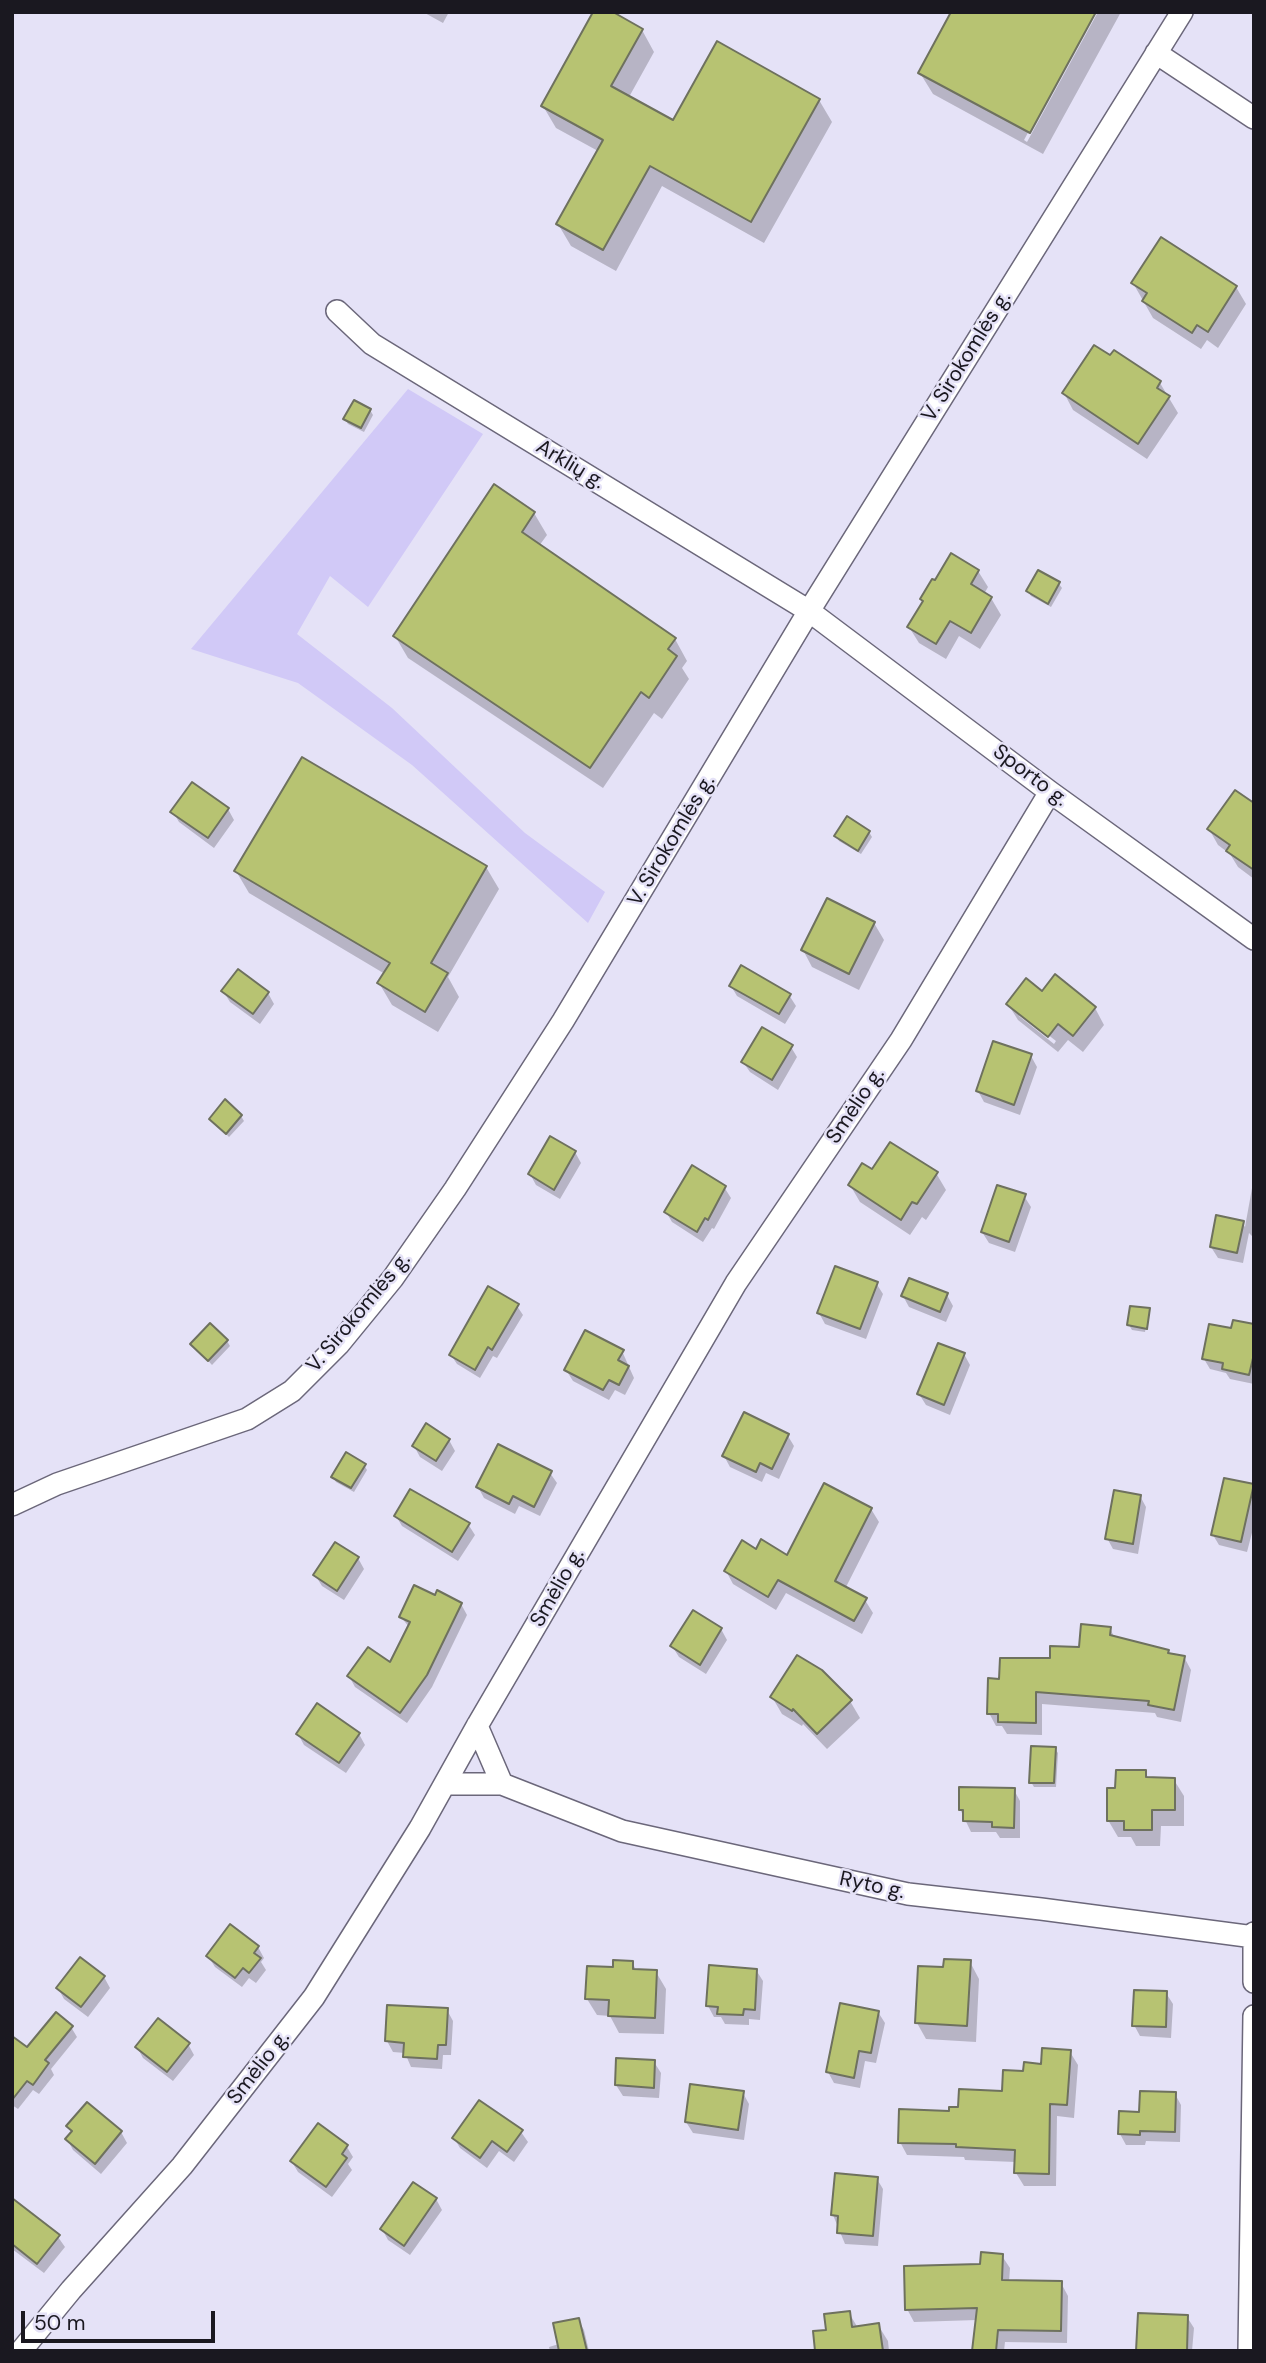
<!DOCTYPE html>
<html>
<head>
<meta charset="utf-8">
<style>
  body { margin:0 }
  #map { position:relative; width:1266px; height:2363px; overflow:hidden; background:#e5e2f7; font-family:"DM Sans",sans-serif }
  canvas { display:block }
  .frame { position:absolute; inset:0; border:14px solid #1a1820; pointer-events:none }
  .scale { position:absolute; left:21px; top:2311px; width:194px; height:32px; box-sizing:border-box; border:4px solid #1a1820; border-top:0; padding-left:9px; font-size:21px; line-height:24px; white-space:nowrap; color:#1a1820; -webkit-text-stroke:5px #e5e2f7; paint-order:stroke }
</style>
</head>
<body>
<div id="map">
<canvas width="1266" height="2363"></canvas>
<div class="frame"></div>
<div class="scale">50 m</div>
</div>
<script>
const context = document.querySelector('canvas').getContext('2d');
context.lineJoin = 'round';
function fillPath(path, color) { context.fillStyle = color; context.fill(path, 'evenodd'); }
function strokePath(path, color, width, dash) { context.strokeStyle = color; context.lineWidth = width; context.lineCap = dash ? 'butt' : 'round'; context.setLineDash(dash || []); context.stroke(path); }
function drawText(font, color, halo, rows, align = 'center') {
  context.font = font + ' "DM Sans",sans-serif'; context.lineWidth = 5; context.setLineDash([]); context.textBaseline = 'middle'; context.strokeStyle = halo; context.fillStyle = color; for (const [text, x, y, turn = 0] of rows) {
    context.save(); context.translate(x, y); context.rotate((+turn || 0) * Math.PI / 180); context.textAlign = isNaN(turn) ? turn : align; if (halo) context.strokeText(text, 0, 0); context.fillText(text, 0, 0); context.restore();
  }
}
fillPath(new Path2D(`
  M408 389 483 434 368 607 330 576 297 634 392 708 525 833 605 892 588 923 412 765 298 683 191 649Z`), '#d1c9f7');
fillPath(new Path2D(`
  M423 12H449L443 23Z
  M1094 12 1024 140 1027 142 1098 12H1121L1043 154 933 94 920 73Z
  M642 30 654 52 629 97 674 122 819 100 832 122 764 243 662 186 616 271 571 246 558 224 598 151 556 128 543 106Z
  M1133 283 1236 287 1246 304 1218 348 1207 340 1201 349 1153 318Z
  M1160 383 1178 413 1147 459 1073 410 1064 393Z
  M370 410 373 415 364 432 348 424 345 419Z
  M534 513 547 535 539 546 675 639 687 661 682 668 689 679 662 719 654 713 603 788 408 658 395 636Z
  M978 571 988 587 984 594 991 598 1001 615 980 649 959 636 946 659 919 643 909 627 924 603 922 599Z
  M1059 584 1062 588 1051 607 1031 596 1028 591Z
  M1254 805V879L1238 867 1230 854 1218 845 1209 829Z
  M228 809 234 820 214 848 179 822 173 812Z
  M869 832 872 837 861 854 839 841 836 836Z
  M486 867 499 889 448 977 459 997 438 1032 392 1005 379 983 385 974 249 893 236 871Z
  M874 923 884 940 859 990 812 967 803 950Z
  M731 986 789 995 796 1006 785 1024 737 996Z
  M223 991 268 993 274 1004 260 1024 230 1002Z
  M1008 1004 1095 1008 1104 1025 1083 1052 1068 1040 1058 1052 1018 1020ZM1019 1012 1056 1041 1054 1044 1019 1016Z
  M791 1047 797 1057 778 1090 750 1072 743 1062Z
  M1031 1056 1037 1067 1020 1115 984 1102 978 1091Z
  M241 1116 244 1121 229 1137 211 1119Z
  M575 1152 581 1163 560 1199 536 1185 530 1174Z
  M872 1172 936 1173 946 1190 926 1220 922 1217 910 1235 860 1202 850 1185Z
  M1254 1177V1238L1249 1233 1243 1263 1218 1258 1211 1247 1242 1222 1245 1227Z
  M724 1187 731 1198 714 1229 712 1228 703 1242 672 1222 666 1212Z
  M1024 1196 1031 1207 1015 1252 989 1243 982 1232Z
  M876 1283 883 1294 866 1339 825 1324 819 1313Z
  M947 1295 953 1306 946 1322 909 1307 903 1296Z
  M517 1306 523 1315 497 1358 493 1356 480 1378 457 1364 451 1355Z
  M1149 1310 1145 1332 1132 1330 1129 1325Z
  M1254 1326V1384L1230 1379 1226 1373 1210 1369 1204 1359 1233 1330Z
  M227 1341 230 1346 212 1365 193 1344Z
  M622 1351 634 1378 625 1395 615 1390 609 1400 573 1381 566 1370Z
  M964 1354 970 1365 950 1415 926 1405 919 1394Z
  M788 1436 794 1446 779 1479 766 1473 762 1482 730 1467 724 1456Z
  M449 1440 455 1451 442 1471 420 1457 414 1446Z
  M364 1465 367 1470 354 1492 336 1482 333 1477Z
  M550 1473 557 1483 540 1516 519 1506 515 1514 484 1498 478 1487Z
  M1226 1480 1254 1486V1525L1247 1552 1219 1545 1213 1535Z
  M1140 1496 1146 1507 1138 1554 1113 1549 1107 1538Z
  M871 1509 879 1522 845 1589 865 1600 873 1613 862 1634 786 1593 776 1610 733 1584 726 1571 756 1551 788 1557Z
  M396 1516 468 1524 475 1535 458 1561 402 1526Z
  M358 1558 364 1569 344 1600 322 1586 315 1575Z
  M436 1597 461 1604 467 1615 432 1687 407 1723 355 1687 349 1676 391 1665 409 1627 401 1617Z
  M1110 1628 1115 1639 1184 1657 1191 1670 1181 1722 1157 1717 1155 1713 1042 1704V1735L1007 1734 1002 1726H996L989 1713 1001 1680 1081 1649Z
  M721 1629 727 1640 706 1674 679 1657 672 1646Z
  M772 1697 850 1701 860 1718 827 1749 803 1724 802 1726 782 1714Z
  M298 1734H359L365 1745 346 1773 304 1745Z
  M1055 1749 1058 1753 1056 1787H1034L1031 1782Z
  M1145 1772 1149 1779 1174 1780 1184 1796V1826H1161L1160 1846H1136L1131 1837H1118L1108 1820 1117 1790Z
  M1014 1790 1020 1801V1838H1000L996 1832H971L960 1809Z
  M231 1927 258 1947 264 1958 261 1962 266 1970 256 1983 249 1978 242 1987 215 1967 208 1956Z
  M970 1962 979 1979 976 2042 926 2039 917 2023 945 1969Z
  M632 1963 637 1971 656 1972 666 1989 664 2034 619 2033 610 2016 597 2015 587 1999 614 1969Z
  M756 1970 763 1981 760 2020 749 2019V2025L725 2024 721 2017H714L708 2006Z
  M104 1977 110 1988 88 2017 64 1999 58 1988Z
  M1166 1993 1173 2004 1171 2038 1140 2036 1134 2025Z
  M447 2010 453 2021 451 2055H443L442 2069 411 2067 405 2053 393 2052 387 2041Z
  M878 2012 885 2023 876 2063 865 2061 860 2088 834 2083 828 2072Z
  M71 2027 77 2037 51 2069 54 2075 39 2094 33 2090 18 2109 12 2105V2039L27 2049Z
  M188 2044 194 2055 173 2081 143 2058 137 2047Z
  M1070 2052 1078 2065 1074 2118 1057 2116 1056 2186H1024L1016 2173V2162L965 2160 964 2157 907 2155 900 2142 960 2109 1004 2093 1025 2073Z
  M654 2062 661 2073 659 2098 623 2096 616 2085Z
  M743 2093 749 2104 744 2140 693 2133 686 2122Z
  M1175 2094 1181 2105 1180 2142 1146 2141 1145 2145H1126L1120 2134 1141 2114Z
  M87 2104 121 2132 127 2143 101 2174 73 2150 67 2139 72 2133 68 2126Z
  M521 2132 528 2142 514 2162 499 2151 487 2168 460 2148 454 2138Z
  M347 2147 353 2157 348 2164 352 2170 332 2197 298 2172 292 2162Z
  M877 2179 883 2189 878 2246 845 2244 833 2215Z
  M436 2199 442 2210 410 2255 388 2240 382 2229Z
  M12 2200 58 2237 65 2247 44 2273 12 2249Z
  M1002 2256 1010 2268 1009 2282 1061 2283 1068 2296 1067 2343 1005 2342 1004 2351H975L977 2320 914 2322 907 2309Z
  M849 2313 858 2328 878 2325 888 2341 889 2351H817L827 2331Z
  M1187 2317 1194 2328 1192 2351H1138Z
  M578 2320 584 2330 589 2351H550L549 2347 559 2344Z`), '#0003');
const building = new Path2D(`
  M593 12H613L643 29 611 86 673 120 717 41 820 99 751 222 650 166 603 250 556 224 603 140 541 106Z
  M951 12H1096L1030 133 918 73Z
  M1161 237 1237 286 1208 332 1197 325 1192 333 1142 301 1147 293 1131 283Z
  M1094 345 1110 355 1114 350 1161 381 1157 388 1170 396 1138 444 1062 393Z
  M354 400 371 409 361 428 343 419Z
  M494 484 535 512 522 532 676 638 668 649 677 656 649 698 641 692 590 768 393 636Z
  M951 553 979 570 971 584 992 597 971 633 950 621 936 644 907 627 923 601 920 599 932 579 935 580Z
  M1038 570 1060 582 1048 604 1026 591Z
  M302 757 487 866 431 963 448 973 425 1012 377 983 390 963 234 871Z
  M192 782 229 808 208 838 170 812Z
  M1235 790 1254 803V870L1226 851 1230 845 1207 829Z
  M847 816 870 831 858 851 834 836Z
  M827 898 875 922 849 974 801 950Z
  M741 965 791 994 779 1014 729 986Z
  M238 969 269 992 253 1014 221 991Z
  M1055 974 1096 1007 1073 1036 1058 1024 1048 1037 1006 1004 1026 978 1042 991Z
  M762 1027 793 1045 772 1080 741 1062Z
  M993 1041 1032 1054 1014 1105 976 1091Z
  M225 1099 242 1115 226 1134 209 1119Z
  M550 1136 576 1151 554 1190 528 1174Z
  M890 1142 938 1172 917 1204 912 1202 901 1220 848 1185 862 1163 872 1169Z
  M692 1165 726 1186 708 1220 705 1218 697 1232 664 1212Z
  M997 1185 1026 1194 1009 1242 981 1232Z
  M1216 1215 1244 1221 1237 1253 1210 1247Z
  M835 1266 878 1282 860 1329 817 1313Z
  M909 1278 948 1293 940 1312 901 1296Z
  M488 1286 519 1304 492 1350 488 1347 475 1370 449 1355Z
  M1130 1306 1150 1308 1147 1329 1127 1325Z
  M1233 1320 1254 1324V1354L1249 1375 1222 1369 1223 1363 1202 1359 1209 1324 1231 1328Z
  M210 1323 228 1340 208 1361 190 1344Z
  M585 1330 624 1350 618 1360 629 1366 619 1385 609 1380 603 1390 564 1370Z
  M938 1343 965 1353 944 1405 917 1394Z
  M744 1412 789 1434 772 1469 760 1463 756 1472 722 1456Z
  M426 1423 450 1439 436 1461 412 1446Z
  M498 1444 552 1471 534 1507 513 1496 509 1504 476 1487Z
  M346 1452 366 1464 351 1488 331 1477Z
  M1224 1478 1254 1484 1241 1542 1211 1535Z
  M824 1483 872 1508 835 1581 867 1598 854 1621 778 1580 768 1597 724 1571 742 1540 756 1549 761 1539 787 1555Z
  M410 1489 470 1523 452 1552 394 1516Z
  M1114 1490 1141 1495 1133 1544 1105 1539Z
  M335 1542 359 1557 337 1591 313 1575Z
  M414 1585 435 1595 437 1590 462 1603 427 1675 400 1713 347 1676 368 1647 390 1662 410 1622 399 1617Z
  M693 1610 722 1628 700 1665 670 1646Z
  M1081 1624 1111 1627 1110 1635 1169 1650 1168 1653 1185 1656 1174 1710 1148 1705 1149 1701 1036 1692V1723L998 1722V1714H987L988 1678 999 1679 1000 1658H1050V1646L1079 1647Z
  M797 1655 822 1670 852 1700 817 1734 793 1709 792 1711 770 1697Z
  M317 1703 360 1733 339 1763 296 1734Z
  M1031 1746 1056 1747 1054 1783H1029Z
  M1116 1770H1146V1777L1175 1778V1810H1152V1830H1124V1821H1107V1788H1115Z
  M959 1787 1015 1788 1014 1828 992 1827V1822L963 1821V1810H959Z
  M230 1924 259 1946 254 1953 261 1958 249 1973 243 1968 235 1978 206 1956Z
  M80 1957 105 1976 81 2007 56 1988Z
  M944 1959 971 1960 967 2026 915 2023 918 1966 943 1967Z
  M613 1960 633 1961V1969L657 1970 655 2018 608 2016 609 2000 585 1999 587 1966 613 1967Z
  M709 1965 757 1969 755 2010 744 2009 743 2015 717 2014 718 2007 706 2006Z
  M1134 1990 1167 1991 1166 2027 1132 2026Z
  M840 2003 879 2011 871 2053 859 2051 854 2078 826 2072Z
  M387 2005 448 2008 446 2045H438L437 2059 403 2057 404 2043 385 2041Z
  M56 2012 73 2026 45 2060 49 2063 33 2085 27 2081 12 2100V2036L27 2047Z
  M158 2018 190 2043 167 2072 135 2047Z
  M1042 2048 1071 2050 1067 2105 1050 2104 1049 2174 1014 2173 1015 2150 956 2147V2144L898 2143 899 2109 949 2111V2107H958L959 2089 1002 2091 1003 2070 1023 2071 1024 2062 1041 2064Z
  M616 2058 655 2060 654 2088 615 2085Z
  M690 2084 744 2091 738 2130 685 2122Z
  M1140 2091 1176 2092 1175 2132 1140 2131V2135L1118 2134 1119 2111 1139 2112Z
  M479 2100 523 2130 507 2152 492 2141 480 2158 452 2138Z
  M87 2102 122 2131 95 2164 65 2139 72 2131 66 2126Z
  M318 2123 348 2145 342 2154 347 2158 326 2187 290 2161Z
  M835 2173 878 2177 873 2236 837 2233 838 2216 831 2215Z
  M413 2182 437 2198 404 2246 380 2229Z
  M12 2198 60 2235 37 2264 12 2244Z
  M981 2252 1003 2254 1002 2280 1062 2281 1061 2331 998 2330 996 2351H972L977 2308 905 2310 904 2266 980 2264Z
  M850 2311 852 2327 879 2323 883 2351H815L813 2331 826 2330 824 2314Z
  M1138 2313 1188 2315 1187 2351H1136Z
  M579 2318 587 2351H559L553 2323Z`);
fillPath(building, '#b7c372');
strokePath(building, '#6e715e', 2);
const minor = new Path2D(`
  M1156 53 1254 118
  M337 311 372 344 809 611 1050 792 1254 939
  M12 1505 57 1484 247 1419 292 1391 339 1344 393 1278 455 1189 563 1021 809 611 1182 12
  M477 1726 502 1784 622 1831 908 1894 1041 1909 1254 1937
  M445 1784H502
  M1254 1933V1982
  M21 2351 71 2290 182 2166 314 1997 420 1828 477 1726 736 1283 901 1040 1050 792
  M1249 2351 1254 2016`);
strokePath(minor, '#6b677a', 24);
strokePath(minor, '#fff', 21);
drawText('21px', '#1a1820', '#e5e2f7', [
  ["V. Sirokomlės g.",967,357,-58],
  ["Arklių g.",570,465,31],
  ["Sporto g.",1030,776,37],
  ["V. Sirokomlės g.",672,841,-59],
  ["Smėlio g.",856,1106,-56],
  ["V. Sirokomlės g.",359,1313,-50],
  ["Smėlio g.",558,1588,-60],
  ["Ryto g.",872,1886,12],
  ["Smėlio g.",259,2068,-52]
]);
</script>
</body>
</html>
